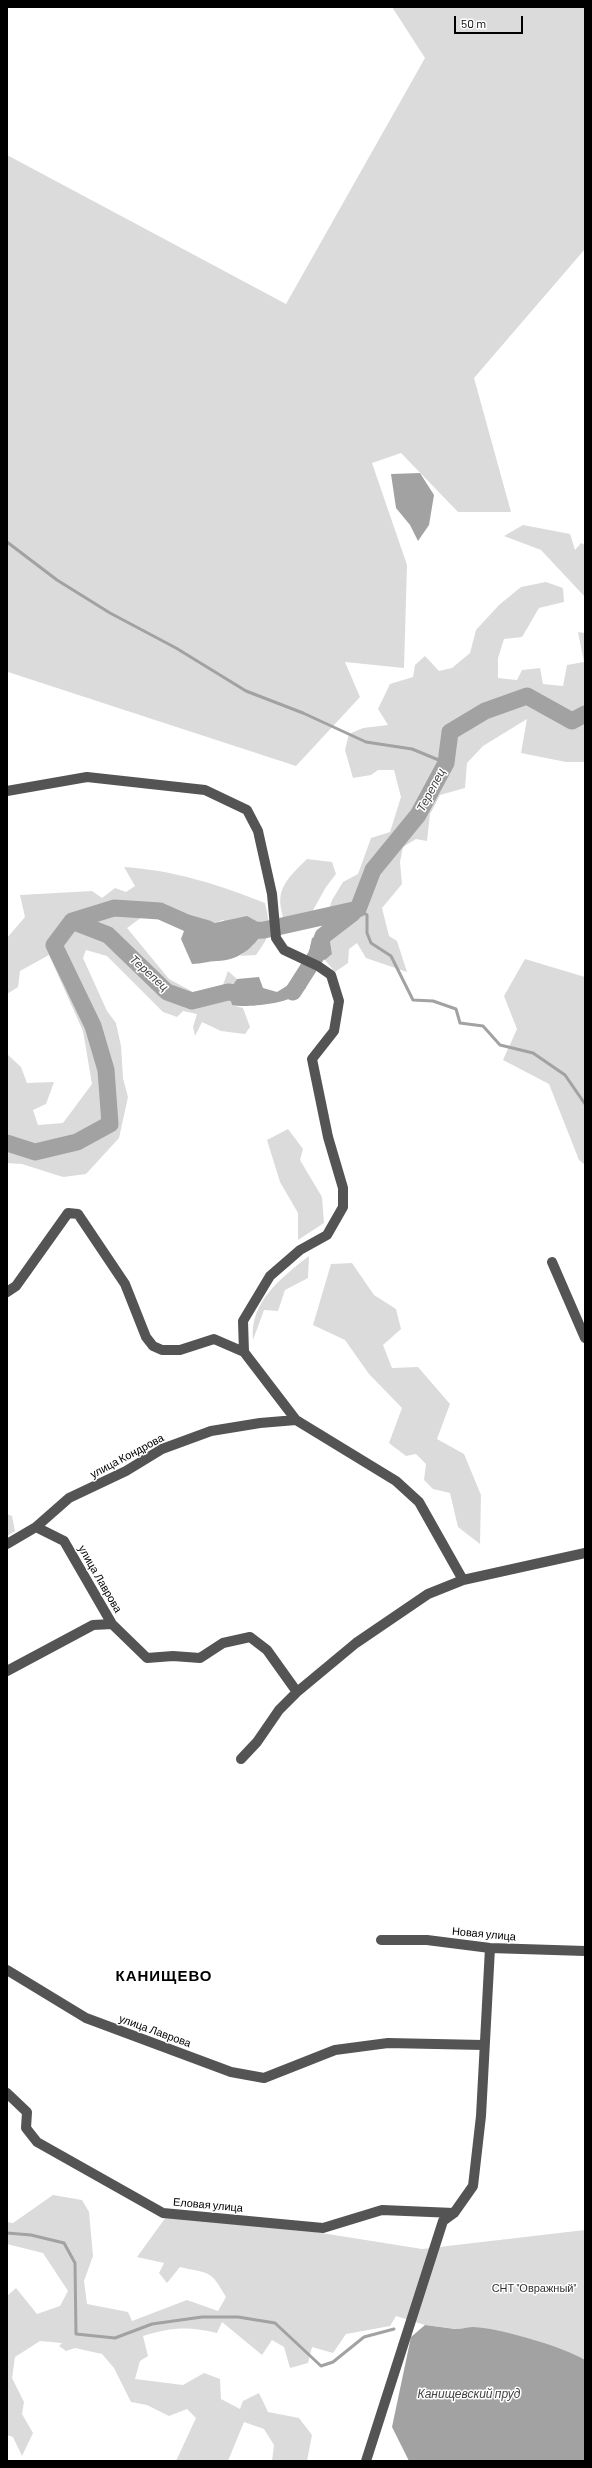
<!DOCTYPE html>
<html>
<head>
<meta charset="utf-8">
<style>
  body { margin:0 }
  #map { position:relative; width:592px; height:2468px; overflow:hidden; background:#fff; font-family:Barlow,sans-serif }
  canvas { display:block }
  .frame { position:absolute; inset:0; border:8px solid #000; pointer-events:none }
  .scale { position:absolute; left:454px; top:16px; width:69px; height:18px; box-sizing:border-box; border:2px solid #000; border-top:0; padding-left:5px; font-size:12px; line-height:14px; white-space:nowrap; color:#000; -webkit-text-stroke:3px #fff; paint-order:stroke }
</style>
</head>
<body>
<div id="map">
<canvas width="592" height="2468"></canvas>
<div class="frame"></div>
<div class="scale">50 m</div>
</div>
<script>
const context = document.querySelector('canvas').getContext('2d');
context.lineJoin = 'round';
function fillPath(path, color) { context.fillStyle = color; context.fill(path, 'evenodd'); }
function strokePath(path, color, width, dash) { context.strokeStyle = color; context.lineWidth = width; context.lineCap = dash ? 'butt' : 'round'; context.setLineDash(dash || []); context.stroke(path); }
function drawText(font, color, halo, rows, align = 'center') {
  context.font = font + ' Barlow,sans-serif'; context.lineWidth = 3; context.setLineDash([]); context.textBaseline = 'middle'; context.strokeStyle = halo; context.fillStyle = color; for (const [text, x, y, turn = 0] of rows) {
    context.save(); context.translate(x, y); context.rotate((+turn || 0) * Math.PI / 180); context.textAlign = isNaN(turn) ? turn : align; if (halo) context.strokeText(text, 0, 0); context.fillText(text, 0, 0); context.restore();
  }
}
fillPath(new Path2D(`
  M392 7H585V249L474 378 511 512H458L401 453 372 463 407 565 404 668 345 662 360 697 296 766 8 672 7 155 286 304 425 58Z
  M523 525 570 534 575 550 581 543 585 545V597L541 550 504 536Z
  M546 582 563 588 564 602 539 608 522 637 504 639 498 658V678L517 680 522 670 540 668 543 684 563 686 567 665 584 662 578 632 585 633V762H566L521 753 527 719 483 746 467 763 465 788 440 795 430 814 427 841 416 839 403 847 400 862 402 884 382 908 389 936 397 941 407 972 366 958 357 943 349 949 348 963 335 972 325 960 332 954 330 941 324 926 332 900 343 882 358 874 371 838 390 832 401 797 394 770H378L371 775 353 778 345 750 349 734 363 728 388 725 378 709 390 684 413 677 415 665 425 656 439 671 452 668 470 653 476 630 499 605 521 587Z
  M307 859 332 862 336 874 326 887 302 930 288 931C273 894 280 885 307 859Z
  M124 867C173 870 220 885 265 903 271 930 272 933 256 955L240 956 254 945 223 920 214 923 198 919 178 926 152 917H142L127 928 169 979 193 992 223 985 228 971 237 979 228 992 232 1005 243 1008 250 1027 245 1034 221 1031 202 1022 195 1036 193 1027 197 1014 183 1011 177 1017 163 1012 107 956 86 950 83 958 107 1011 116 1023 121 1046 123 1078 128 1097 119 1138 86 1174 63 1177 22 1164 7 1163V1054L21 1067 27 1083 54 1082 46 1104 33 1110 38 1125 63 1123 92 1084 83 1031 49 955 20 971 18 987 7 994V938L25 917 20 895 92 891 102 898 115 888 126 892 135 886Z
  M525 959 585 977V1165L579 1160 549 1084 503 1060 517 1029 504 996Z
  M288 1129 303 1149 300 1160 322 1197 324 1223 298 1240V1213L280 1182 267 1140Z
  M309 1256 308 1278 285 1290 278 1311 264 1310 253 1340C249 1302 282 1277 309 1256Z
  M352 1263 374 1295 396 1309 401 1329 383 1345 392 1368 418 1367 450 1404 437 1439 464 1454 481 1495 480 1544 458 1527 450 1493 433 1489 424 1480 426 1464 416 1454 406 1456 389 1443 402 1408 369 1374 345 1340 313 1325 331 1264Z
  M7 1514 12 1516 15 1531 7 1536Z
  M53 2195 82 2200 89 2212 93 2256 84 2281 87 2304 128 2312 132 2321 187 2300 218 2311 226 2297C210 2269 210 2274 180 2267L167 2283 159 2273 164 2263 137 2257 166 2217 265 2224 422 2249 585 2230V2360L535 2340 474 2327 457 2329 425 2325 396 2316 390 2326 346 2334 333 2353 312 2347 308 2363 290 2368 284 2347 272 2340 262 2355 222 2322 217 2333C189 2326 171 2327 143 2336L148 2356 140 2361 135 2379 183 2385 204 2373 220 2379 221 2399 240 2409 243 2401 259 2393 268 2412 299 2418 312 2435 307 2461H272L274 2445 264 2429 244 2422 228 2461H176L196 2418 187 2409 169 2416 147 2405 131 2402 114 2368 102 2354 75 2348 66 2351 59 2346 62 2343 40 2341 15 2357 12 2378 24 2402 22 2414 33 2433 22 2456 13 2437 7 2435V2296L16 2288 37 2314 60 2306 68 2291 43 2253 7 2244V2222L13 2223Z`), '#dbdbdb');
fillPath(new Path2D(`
  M420 473 434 495 429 525 418 541 410 525 396 508 391 474Z
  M247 916 258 922 264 930C253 949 239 960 217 961 208 961 202 964 192 964L181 939 187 923 198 919 214 923Z
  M323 936 330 941 332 954 325 960 311 954 310 947 312 938Z
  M306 974V988C302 991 298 995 293 997 281 1004 245 1008 232 1005L228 992 237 979 259 977 263 988 277 992Z
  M425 2325C435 2326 445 2328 455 2329 462 2329 468 2327 474 2327 499 2328 564 2347 585 2360V2461H409L392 2427 411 2337Z`), '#a2a2a2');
strokePath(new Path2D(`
  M7 542 57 580 110 613 176 648 246 691 303 713 366 742 412 749 446 763
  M358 909 367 915V933L371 943 391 956 413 1000 433 1001 456 1009 460 1023 483 1026 500 1045 533 1053 565 1075 585 1104
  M7 2233 31 2235 64 2243 75 2263 76 2334 115 2338 152 2324 202 2317H238L275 2323 321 2366 333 2362 364 2337 394 2329`), '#a2a2a2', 3);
strokePath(new Path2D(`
  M72 921 108 935 167 992 192 1001 228 992 251 995
  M242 931 264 930 358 909 373 870 418 815 446 763 450 732 485 711 527 696 572 721 585 714
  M293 992 316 956 323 936 353 913
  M7 1143 35 1152 77 1142 110 1124 106 1070 93 1026 54 945 72 921 114 908 160 911 187 923 208 929`), '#a2a2a2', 17);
strokePath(new Path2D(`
  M7 791 87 777 205 790 247 810 258 831 272 894 276 938 284 950 318 966 331 975 339 1001 334 1031 312 1059 328 1137 343 1188V1207L327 1235 300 1250 270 1276 243 1321 244 1352 296 1420 396 1481 419 1502 463 1580
  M552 1262 585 1338
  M7 1292 16 1286 68 1213 78 1214 125 1284 146 1337 153 1346 162 1350H180L214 1339 244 1352
  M36 1527 64 1541 112 1624 147 1658 173 1656 200 1658 223 1643 250 1637 267 1650 297 1692
  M7 1544 36 1527 69 1498 126 1471 162 1449 211 1431 260 1423 296 1420
  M7 1671 93 1625 112 1624
  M241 1759 257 1742 279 1710 297 1692 356 1643 428 1594 463 1580 585 1553
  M381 1940H427L490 1948 585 1951
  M7 1970 86 2018 231 2072 264 2078 335 2050 388 2043 483 2045
  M7 2093 27 2112 26 2128 37 2142 163 2213 323 2228 382 2210 454 2213
  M366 2461 443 2221 454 2213 473 2186 481 2116 490 1948`), '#545454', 10);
drawText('11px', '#000', '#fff', [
  ["улица Кондрова",127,1456,-28],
  ["улица Лаврова",100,1579,60],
  ["Новая улица",484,1934,5],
  ["улица Лаврова",155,2031,20],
  ["Еловая улица",208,2205,5]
]);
drawText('11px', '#323232', '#fff', [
  ["СНТ \"Овражный\"",534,2288]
]);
drawText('italic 12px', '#434343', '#fff', [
  ["Терепец",431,790,-62],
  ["Терепец",149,973,42],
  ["Канищевский пруд",469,2394]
]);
context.letterSpacing = '1px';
drawText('bold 15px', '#000', '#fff', [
  ["КАНИЩЕВО",164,1976]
]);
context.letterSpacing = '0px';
</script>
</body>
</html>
